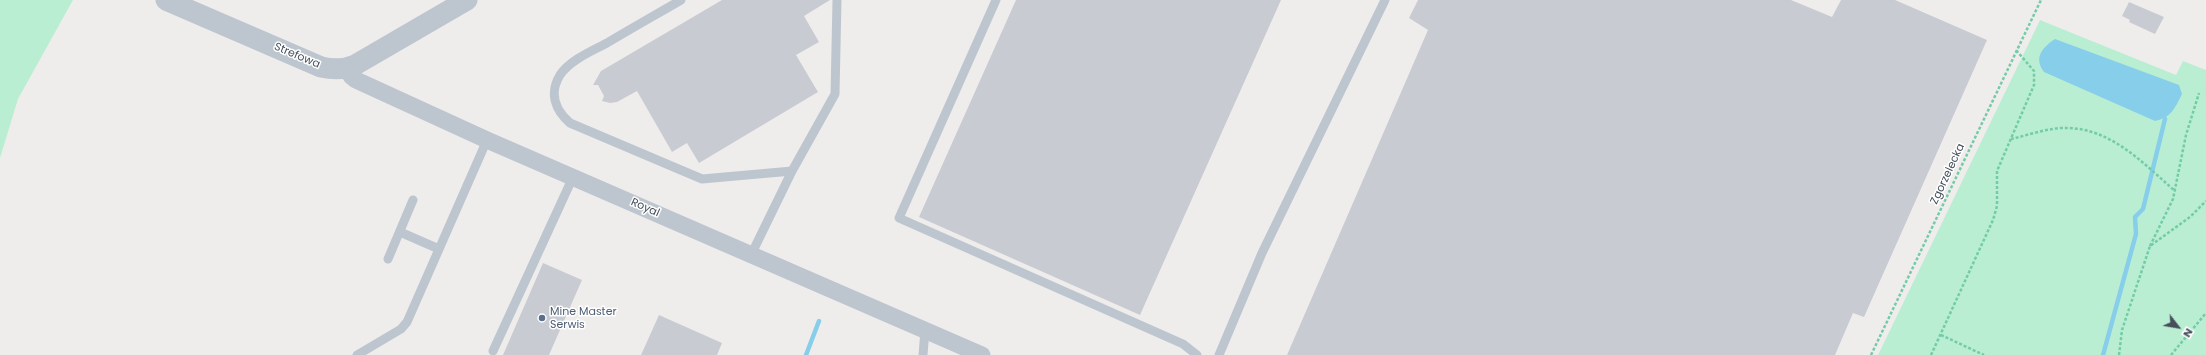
<!DOCTYPE html>
<html>
<head>
<meta charset="utf-8">
<style>
  body { margin:0 }
  #map { position:relative; width:2206px; height:355px; overflow:hidden; background:#efedec; font-family:Poppins,sans-serif }
  canvas { display:block }
  .north { position:absolute; left:2158px; top:307px; width:40px; height:40px; -webkit-text-stroke:3px #fff; paint-order:stroke; rotate:121deg; font-size:11px; font-weight:700; line-height:16px; text-align:center; color:#454e5a }
  .north::after { content:''; display:block; margin:auto; width:14px; height:18px; background:#454e5a; clip-path:polygon(50% 0,100% 100%,50% 72%,0 100%) }
</style>
</head>
<body>
<div id="map">
<canvas width="2206" height="355"></canvas>
<div class="north">N</div>
</div>
<script>
const context = document.querySelector('canvas').getContext('2d');
context.lineJoin = 'round';
function fillPath(path, color) { context.fillStyle = color; context.fill(path, 'evenodd'); }
function strokePath(path, color, width, dash) { context.strokeStyle = color; context.lineWidth = width; context.lineCap = dash ? 'butt' : 'round'; context.setLineDash(dash || []); context.stroke(path); }
function drawText(font, color, halo, rows, align = 'center') {
  context.font = font + ' Poppins,sans-serif'; context.lineWidth = 3; context.setLineDash([]); context.textBaseline = 'middle'; context.strokeStyle = halo; context.fillStyle = color; for (const [text, x, y, turn = 0] of rows) {
    context.save(); context.translate(x, y); context.rotate((+turn || 0) * Math.PI / 180); context.textAlign = isNaN(turn) ? turn : align; if (halo) context.strokeText(text, 0, 0); context.fillText(text, 0, 0); context.restore();
  }
}
fillPath(new Path2D(`
  M0 0H73L18 99 0 158Z
  M2040 20 2176 75 2183 61 2206 70V355H1878Z`), '#baeed3');
fillPath(new Path2D(`
  M2055 39 2179 85 2182 94C2175 108 2171 118 2155 121L2044 72C2033 57 2043 47 2055 39Z`), '#87ceeb');
strokePath(new Path2D(`
  M806 355 819 321
  M2103 355 2136 234 2135 217 2143 209 2165 119`), '#87ceeb', 4.5);
fillPath(new Path2D(`
  M722 0H830L804 16 819 42 796 55 818 92 699 163 687 143 672 152 637 91 617 102 610 103 602 101 604 96 598 85H593L601 71Z
  M1016 0H1281L1140 315 919 217Z
  M1418 0H1791L1832 17 1841 0H1895L1987 40 1864 317 1853 313 1835 355H1287L1428 30 1409 18Z
  M2129 2 2164 17 2155 34 2129 22 2130 20 2122 16Z
  M543 263 582 280 549 355H503Z
  M659 315 722 343 717 355H641Z`), '#c9cbd3');
strokePath(new Path2D(`
  M2011 139C2029 135 2050 127 2068 128 2112 129 2144 164 2175 191
  M2150 246 2173 199 2186 135 2199 93
  M1941 335 1984 355
  M1871 355 2041 0
  M1931 355 1993 220 1997 206V171L2034 85V71L2016 50
  M2119 355 2122 330 2150 246 2190 217 2206 201
  M2171 355 2206 313`), '#72cca7', 2.5, [3, 2]);
strokePath(new Path2D(`
  M681 0C657 14 632 28 607 43 592 51 570 60 560 75 549 93 555 110 570 123L702 179 792 171 835 94 837 0
  M996 0 899 218 1183 344 1197 355
  M400 232 439 249
  M751 255 792 171
  M388 259 413 200
  M493 351 573 177
  M357 355 401 329 407 322 487 140
  M923 355 925 330
  M1219 355 1262 253 1385 0`), '#bdc6cf', 9);
strokePath(new Path2D(`
  M347 68 351 76 356 80 487 140 982 355`), '#bdc6cf', 17);
strokePath(new Path2D(`
  M166 0 321 67C334 70 344 70 355 65L467 0`), '#bdc6cf', 21);
for (const [x, y, r, color] of [
  [542,318,4,"#5c6f8a"]
]) { const dot = new Path2D(); dot.arc(x, y, r, 0, 2 * Math.PI); context.fillStyle = color; context.fill(dot); strokePath(dot, '#fff', 1.5); }
drawText('11px', '#454e5a', '#fff', [
  ["Strefowa",297,56,23],
  ["Zgorzelecka",1948,174,-65],
  ["Royal",645,208,24]
]);
drawText('11px', '#4e5e75', '#fff', [
  ["Mine Master",550,312],
  ["Serwis",550,325]
], 'left');
</script>
</body>
</html>
